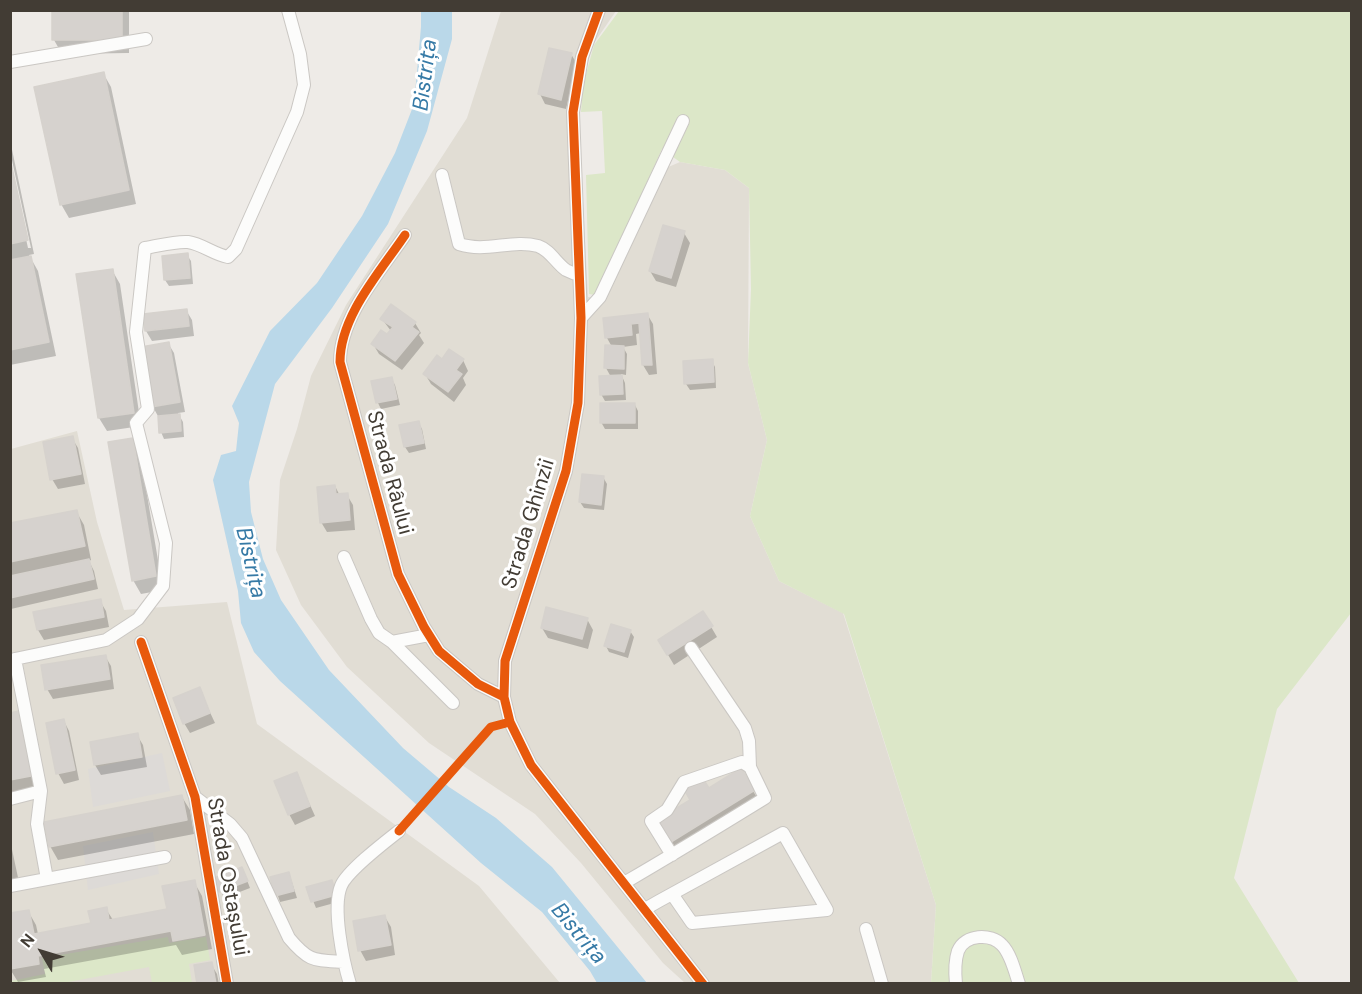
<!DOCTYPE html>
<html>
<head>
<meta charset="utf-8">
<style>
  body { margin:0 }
  #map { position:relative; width:1362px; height:994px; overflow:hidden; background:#eeebe7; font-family:"DM Sans",sans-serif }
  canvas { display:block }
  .frame { position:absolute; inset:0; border:12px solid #423c34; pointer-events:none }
  .north { position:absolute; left:12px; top:922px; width:60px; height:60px; -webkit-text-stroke:4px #fff; paint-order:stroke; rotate:308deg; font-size:16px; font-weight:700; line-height:24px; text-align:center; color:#423c34 }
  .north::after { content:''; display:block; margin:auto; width:21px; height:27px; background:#423c34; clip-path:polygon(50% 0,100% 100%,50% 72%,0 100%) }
</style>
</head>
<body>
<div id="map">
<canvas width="1362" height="994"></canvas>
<div class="frame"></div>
<div class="north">N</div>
</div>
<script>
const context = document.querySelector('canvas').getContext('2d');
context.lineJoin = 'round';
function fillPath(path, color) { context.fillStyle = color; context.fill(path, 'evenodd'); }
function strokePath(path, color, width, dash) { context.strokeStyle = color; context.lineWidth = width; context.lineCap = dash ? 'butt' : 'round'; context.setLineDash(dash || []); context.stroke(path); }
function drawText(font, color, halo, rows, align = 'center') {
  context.font = font + ' "DM Sans",sans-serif'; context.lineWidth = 6; context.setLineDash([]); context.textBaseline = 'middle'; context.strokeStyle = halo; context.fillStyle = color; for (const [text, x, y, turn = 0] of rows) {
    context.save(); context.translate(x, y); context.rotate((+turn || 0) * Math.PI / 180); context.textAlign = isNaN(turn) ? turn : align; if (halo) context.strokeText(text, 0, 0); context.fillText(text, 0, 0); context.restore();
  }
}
fillPath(new Path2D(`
  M501 11H616L592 46 582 88 579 123 588 297 604 298 666 168 680 162 725 170 749 188 748 363 767 440 750 516 779 581 843 613 936 905 931 983H685L663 963 581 863 535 814 429 743 347 667 301 605 276 550 280 480 297 429 311 376 346 305 467 118Z
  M77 431 97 522 124 610 227 602 257 724 479 886 560 983 11 984V449Z`), '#e1ddd4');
fillPath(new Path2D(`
  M619 11H1351V613L1277 709 1234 878 1299 983H931L936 905 844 614 779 581 750 516 767 440 748 363 751 289 749 188 725 170 680 162 662 149 596 295 589 294 586 175 605 173 602 111 581 112 583 85 594 45Z
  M168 937 169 943 206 937 210 960 189 964 192 983H152L149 967 63 983H11V981L45 974 42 958Z`), '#dce7c8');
fillPath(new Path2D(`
  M162 753 170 791 93 807 88 769Z
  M153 832 159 874 88 890 83 846Z`), '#dddad7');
fillPath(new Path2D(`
  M421 11H452V39L427 131 388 224 332 308 275 384 249 482 251 512 263 559 281 600 329 670 403 748 449 787 496 818 552 867 647 983H597L590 971 542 912 481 863 280 681 254 652 241 623 238 591 213 480 221 455 236 451 239 423 232 406 270 331 317 283 362 216 395 153 414 104 421 27Z`), '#bad8e9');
fillPath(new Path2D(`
  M54 10H129V53L62 54 54 40Z
  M571 54 577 64 566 109 545 104 540 94Z
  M103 73 111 87 136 204 69 218 61 204Z
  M10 140 34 254 29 255 38 271 56 356 10 365V166L28 248H31L10 151Z
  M684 233 690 243 676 287 656 281 650 271Z
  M187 255 191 261 193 284 169 286 165 280Z
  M112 270 120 284 141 426 107 431 99 418Z
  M186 310 192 320 194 336 152 341 146 331 144 315Z
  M647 314 653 324 657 374 649 375 643 365 641 333 636 334 637 345 623 347 627 354 626 375 621 374 625 383 626 400 605 401 601 394 611 377 606 368 612 347 607 338 605 319Z
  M382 319 415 323 421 333 419 335 424 343 402 370 379 354 373 344 387 336 391 331Z
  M168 343 174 353 185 412 178 413 183 422 184 437 164 439 161 432 159 418 153 407Z
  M463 360 468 371 463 378 466 385 454 402 431 384 425 374 442 361Z
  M712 361 715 367 716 388 690 390 686 384Z
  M391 378 395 385 400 405 381 409 378 403 373 383Z
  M635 405 638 411V429H605L601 422Z
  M418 422 422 429 426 449 409 453 405 447Z
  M72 438 78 448 85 484 58 489 52 479Z
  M132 439 140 453 163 590 141 594 133 580Z
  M603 477 607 484 604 510 584 508 580 502Z
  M335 486 340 496 347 495 353 505 355 530 327 532 321 522Z
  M76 511 84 525 91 560 89 561 94 571 98 589 11 609 10 525Z
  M100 601 106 611 109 627 44 640 38 630Z
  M703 613 717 637 674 665 660 641Z
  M587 619 593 630 588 649 548 638 542 628Z
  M630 631 634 637 628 658 609 652 606 646Z
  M105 656 111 666 114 689 53 699 47 689Z
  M199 689 215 723 190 733 184 723Z
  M18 713 26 727 37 790 13 795 10 791V715Z
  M64 721 69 731 79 780 64 784 58 773Z
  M137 735 143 745 147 767 101 775 95 765Z
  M296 774 315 816 295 825 289 814Z
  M708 790 753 791 761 804 680 855 667 834Z
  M182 797 190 810 194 834 58 860 50 846Z
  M10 840 20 887 10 889Z
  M289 873 297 898 280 902 272 878Z
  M245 875 250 888 224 898 216 879Z
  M194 882 202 896 212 949 182 955 176 945 44 969 46 977 18 982 10 969 28 911 36 925 38 934 92 924 106 909 113 920 168 910Z
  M331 882 338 902 316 908 308 888Z
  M385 917 391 927 395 955 366 961 360 950Z
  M211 964 217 974 219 984H198Z`), '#0003');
const building = new Path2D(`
  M52 10H122V40H52Z
  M549 48 572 53 561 100 538 94Z
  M104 72 129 190 60 205 34 87Z
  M10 159 28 240 10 244Z
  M663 225 685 231 671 278 649 271Z
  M188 253 190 278 164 280 162 256Z
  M31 256 49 342 10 350V260Z
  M113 269 134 413 98 418 76 274Z
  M391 304 416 322 412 327 419 332 395 361 371 344 381 330 387 334 393 327 380 319Z
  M187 309 189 326 145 331 143 314Z
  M648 313 652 365H642L639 323 631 324 632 335 605 338 603 318Z
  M169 342 180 402 151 407 141 347Z
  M605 345 624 346V369L604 368Z
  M449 349 464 359 456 370 462 374 448 392 423 374 437 355 442 359Z
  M713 359 714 382 684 384 683 361Z
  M622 375 623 394 600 395 599 376Z
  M392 377 397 399 376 403 371 381Z
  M600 403H635V423H600Z
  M180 414 181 431 159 433 158 416Z
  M419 421 424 443 404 447 399 425Z
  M73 436 81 474 50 480 43 442Z
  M133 438 156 576 132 581 108 442Z
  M582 474 604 476 601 505 579 502Z
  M335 485 336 494 348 493 350 520 320 523 317 487Z
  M77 510 85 546 10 562V523Z
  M89 559 94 579 10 598V576Z
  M101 599 104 617 37 630 33 612Z
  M546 607 588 618 582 639 541 628Z
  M703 611 713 626 667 655 658 640Z
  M611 624 631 630 624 652 604 646Z
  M106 655 110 679 45 690 41 665Z
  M200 687 210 713 183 724 173 698Z
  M19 711 31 776 10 780V713Z
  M64 719 75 770 56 774 46 723Z
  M138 733 142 757 94 765 90 742Z
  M741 768 755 790 671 842 657 820 690 800 685 791 703 779 709 788Z
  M297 772 310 806 288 815 274 781Z
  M182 795 187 820 49 847 44 822Z
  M242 867 248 881 219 892 214 878Z
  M289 872 294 891 275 896 270 877Z
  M195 880 205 935 173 941 171 931 38 956 39 964 10 969V913L29 910 34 934 91 923 88 911 107 907 109 920 167 909 162 886Z
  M332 880 336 895 311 902 306 887Z
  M385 915 391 945 358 951 353 921Z
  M212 962 216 984H197L194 965Z`);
fillPath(building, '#d6d2ce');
strokePath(building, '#d6d2cd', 1.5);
const minor = new Path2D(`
  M599 10 582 57 573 112 581 318 578 403 566 471 505 661 504 697 510 722 531 765 703 984
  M10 62 146 39
  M442 175 459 244C486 253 512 239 538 246 550 250 556 263 566 270 570 272 575 274 579 275
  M405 235C380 272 340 316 340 362L398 574 424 627 439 651 478 684 504 697
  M581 318 600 297 683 121
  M344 557 371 619 379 633 392 642 429 635
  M141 642 195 797 227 984
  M392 642 453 703
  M691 648 745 728 749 741 750 767
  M10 660 106 640 138 619 163 586 166 543 136 423 148 409 136 332 145 248C158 246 175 241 188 242 202 244 213 254 228 257L236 249 297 112 304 85 300 54 288 10
  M195 797 230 824 242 838 289 938C309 962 314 960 343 962
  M10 799 41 791
  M47 879 165 857
  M624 883C672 855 718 827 765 798L750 767 742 762 684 782 667 810 651 821 672 855
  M10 886 47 879 37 824 41 791 15 659
  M645 909 659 901 783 833 827 910 692 923 672 894
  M866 929 882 984
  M350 984C343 961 332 908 341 886 347 871 385 842 399 831
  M956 984C955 974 955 960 958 951 965 934 991 933 1002 945 1011 954 1015 972 1019 984`);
strokePath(minor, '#cac7c3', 14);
strokePath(minor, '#fcfcfb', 12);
strokePath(new Path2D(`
  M599 10 582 57 573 112 581 318 578 403 566 471 505 661 504 697 510 722 531 765 703 984
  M405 235C380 272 340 316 340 362L398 574 424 627 439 651 478 684 504 697
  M141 642 195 797 227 984
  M399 831 491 727 510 722`), '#e8590c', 9);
drawText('21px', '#423c34', '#fff', [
  ["Strada Râului",389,473,75],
  ["Strada Ghinzii",529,524,-73],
  ["Strada Ostașului",227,877,80]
]);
drawText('italic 22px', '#367aa6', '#fff', [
  ["Bistrița",426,75,-83],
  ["Bistrița",250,563,77],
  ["Bistrița",578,934,50]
]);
</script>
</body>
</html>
